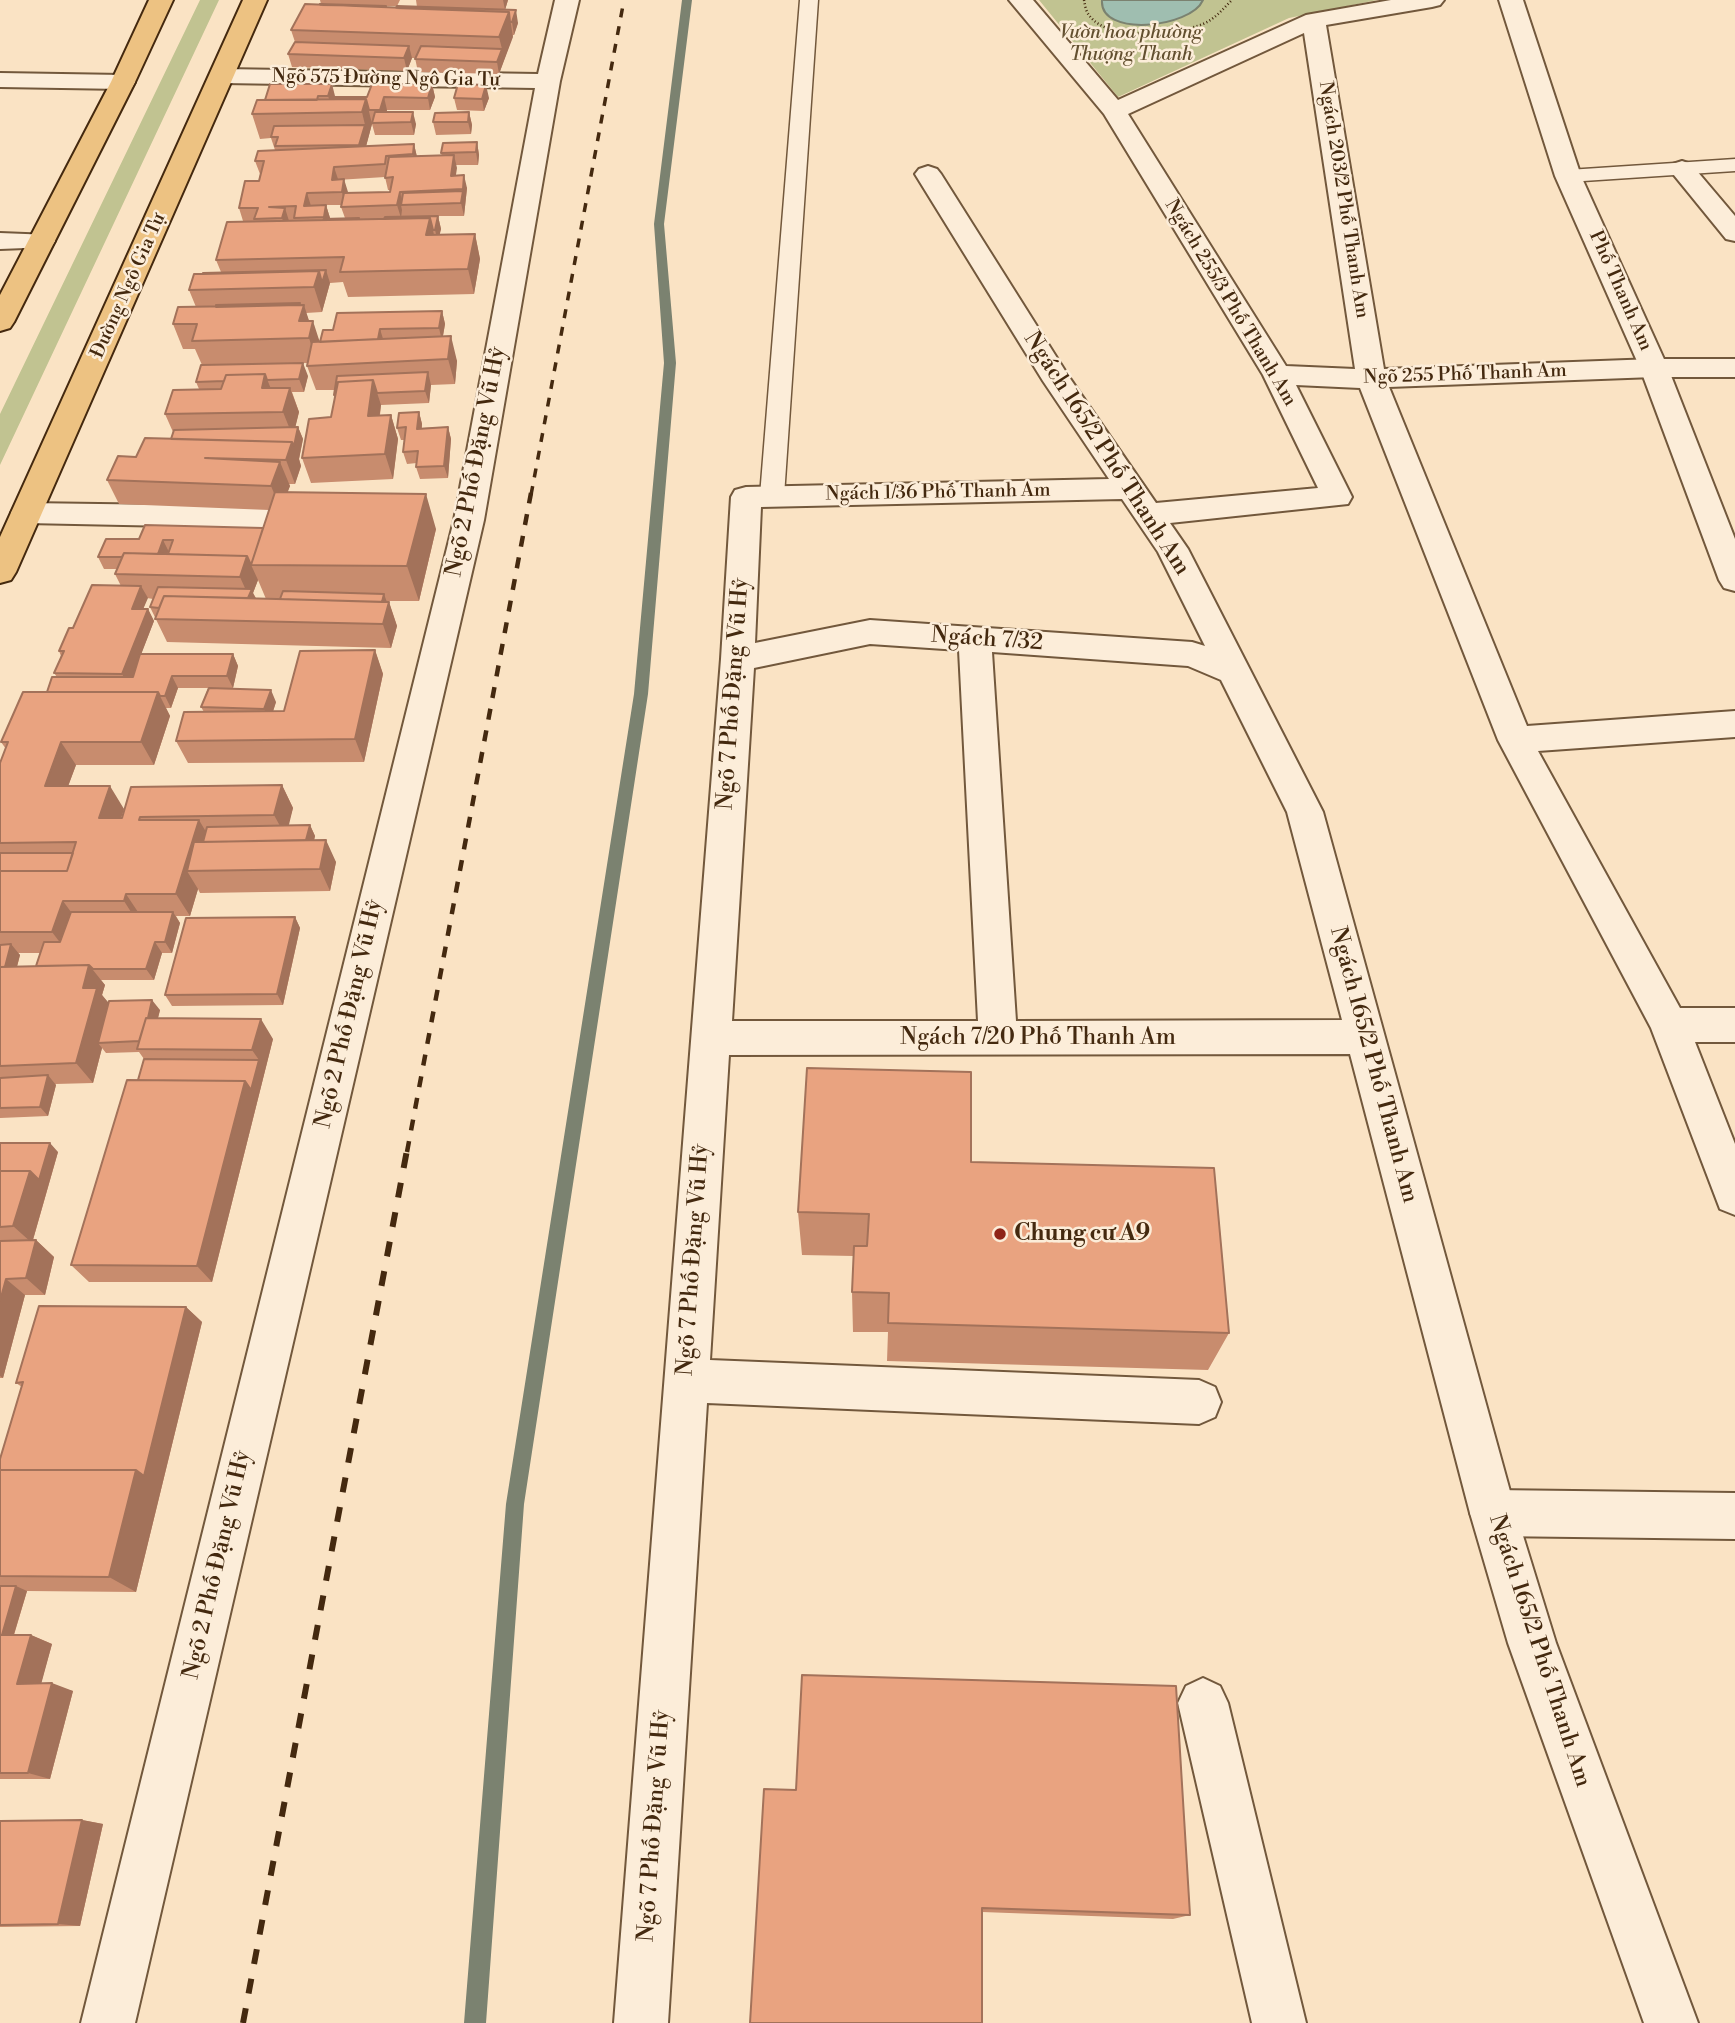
<!DOCTYPE html>
<html>
<head>
<meta charset="utf-8">
<style>
  body { margin:0 }
  canvas { display:block; background:#fae3c4 }
</style>
</head>
<body>
<canvas width="1735" height="2023"></canvas>
<script>
const context = document.querySelector('canvas').getContext('2d');
context.lineJoin = 'round';
function fillPath(path, color) { context.fillStyle = color; context.fill(path, 'evenodd'); }
function strokePath(path, color, width, dash) { context.strokeStyle = color; context.lineWidth = width; context.lineCap = dash ? 'butt' : 'round'; context.setLineDash(dash || []); context.stroke(path); }
function drawText(font, color, halo, rows, align = 'center') {
  context.font = font + ' "Libre Bodoni",serif'; context.lineWidth = 5; context.setLineDash([]); context.textBaseline = 'middle'; context.strokeStyle = halo; context.fillStyle = color; for (const [text, x, y, turn = 0] of rows) {
    context.save(); context.translate(x, y); context.rotate((+turn || 0) * Math.PI / 180); context.textAlign = isNaN(turn) ? turn : align; if (halo) context.strokeText(text, 0, 0); context.fillText(text, 0, 0); context.restore();
  }
}
fillPath(new Path2D(`
  M200 0H219L0 465V414Z
  M1039 0H1377L1289 18 1118 97Z`), '#c1c391');
const water = new Path2D(`
  M1102 0H1203C1191 28 1099 38 1102 0Z`);
fillPath(water, '#9fbeb0');
strokePath(water, '#7b8270', 2);
fillPath(new Path2D(`
  M682 0H692L664 224 676 363 648 694 524 1504 486 2023H464L506 1504 634 694 664 363 654 224Z`), '#7b8270');
const service = new Path2D(`
  M800 0H818L784 496 780 502 772 504 764 502 760 496Z
  M1735 159V171L1568 182 1561 180 1558 176 1561 172 1568 170Z`);
const minor = new Path2D(`
  M555 0H579L560 81 484 520 135 2023H81L454 520 535 88 223 83 214 81 211 76 214 71 223 69 538 74Z
  M1009 0H1033L1118 100 1306 15 1391 0H1444L1440 5 1432 7 1326 25 1384 369 1654 359H1735V377H1654L1389 387 1527 726 1735 711V737L1538 751 1680 1008H1735V1042H1695L1735 1144V1215L1720 1209 1651 1028 1498 740 1360 388 1296 385 1352 497 1348 504 1170 523 1188 549 1323 812 1516 1513 1556 1643 1698 2023H1644L1508 1643 1470 1513 1350 1054 729 1055 710 1360 1199 1380 1215 1387 1221 1402 1215 1417 1199 1424 707 1403 668 2023H614L721 659 731 497 735 490 746 487 1109 479 1043 381 915 174 919 169 928 166 937 169 941 174 1069 377 1156 503 1318 488 1263 375 1104 114ZM1304 33 1355 369 1286 366 1128 114ZM1122 499 1158 552 1205 646 1192 642 870 620 755 643 761 507ZM870 644 959 650 978 1021H732L754 668ZM992 652 1188 666 1221 680 1287 812 1342 1020 1016 1021Z
  M0 73 123 75 132 77 135 82 132 87 123 89 0 87Z
  M1682 161 1691 164 1735 216V241L1726 239 1669 169 1673 164Z
  M26 503 318 507 329 511 333 518 329 525 318 529 26 523 15 520 11 513 15 506Z
  M1203 1678 1220 1686 1228 1703 1306 2023H1252L1178 1703 1186 1686Z`);
const tertiary = new Path2D(`
  M1499 0H1523L1581 176 1668 368 1735 539V591L1724 588 1719 580 1640 368 1555 176Z
  M0 233 51 235 55 241 51 247 0 249Z
  M1493 1490 1735 1493V1539L1493 1536 1477 1529 1470 1513 1477 1497Z`);
const primary = new Path2D(`
  M149 0H173L135 82 14 322 10 328 0 331V295L111 82Z
  M243 0H267L16 572 11 580 0 583V537Z`);
strokePath(service, '#72583c', 3);
strokePath(minor, '#72583c', 4);
strokePath(tertiary, '#72583c', 4);
strokePath(primary, '#44290f', 4);
strokePath(new Path2D(`
  M1084 0C1085 5 1086 12 1089 15 1107 42 1176 35 1203 24 1215 19 1223 9 1232 0`), '#44290f', 2.5, [1, 2.5]);
fillPath(service, '#fcedd9');
fillPath(minor, '#fcedd9');
fillPath(tertiary, '#fcedd9');
fillPath(primary, '#edc282');
strokePath(new Path2D(`
  M531 495 624 0`), '#44290f', 3.5, [9, 9]);
strokePath(new Path2D(`
  M407 1152 531 493`), '#44290f', 4.5, [11, 11]);
strokePath(new Path2D(`
  M243 2023 407 1150`), '#44290f', 6, [15, 15]);
fillPath(new Path2D(`
  M320 0H400L397 6H364L386 7H417L416 0H508L505 10 518 23 514 35H513L499 74 418 72 415 58H412L407 71 292 67 288 54 295 42 291 30 321 4Z
  M270 84 335 97H367L432 84 435 97 430 110H387V112L416 124 414 135H375L372 124 366 146 414 144 417 157 442 156 441 153 477 142 479 155 478 165H456V175L467 188 464 216H438L441 229 439 235 475 234 480 259 474 294 348 297 343 282 330 283 322 312 306 313 309 321 320 342 333 330 442 311 445 324 443 336 457 361 455 384 431 385 429 403 381 405 380 415H391L398 439 393 479 311 483 302 458 331 417 335 397 334 395 335 390H316L307 366 308 363 247 364 308 376 304 392H292L299 412 295 427H298L303 439 299 459 301 466 295 484H289L290 486 287 492 436 529 419 601H387L389 602 397 626 391 648 167 642 150 607 153 599 147 598 143 609H148L154 621 141 654H233L238 666 233 688H214L276 702 273 711H284L375 650 383 674 364 762 188 763 176 741 204 712 201 707 208 688H178L171 708H166L170 716 154 765H76L68 786 124 809 121 818 282 785 293 808 288 825H310L315 836 314 840 336 862 330 891 200 893 198 889 190 916H176L180 923 172 953H162L154 980H101L105 985 102 995 108 1003 160 1010 158 1018 273 1039 212 1282H89L71 1265 138 1080 144 1059 139 1052 106 1053 102 1048 93 1083 55 1084 56 1085 48 1116 0 1118V763L6 749 1 742 47 692 57 677 54 673 61 656 59 651 73 628 121 586 115 574 117 569H104L98 557 139 539 263 528 269 510 119 504 107 480 136 457 171 439 173 432 165 414 199 389 196 382 202 365 195 349H183L173 324 196 307 189 290 221 272 216 260 255 222V221H243L239 208 259 181 260 174 255 161 275 150 271 138 260 139 252 114 265 100ZM385 177 388 190H390V192L348 193 337 180ZM326 205H342L341 207 345 218H330ZM258 580 266 599 256 598 253 593ZM18 953H41L36 966 17 967 20 955Z
  M454 98H489L484 111 457 110Z
  M469 112 472 125 471 134 436 135 433 122Z
  M419 412 422 424V428L448 427 451 439 448 478 420 479 416 467 417 463 407 464 403 452 405 440H401L397 428Z
  M295 917 300 928 283 1005 172 1006 165 995Z
  M0 1143 58 1152 33 1240H36L54 1257 45 1295H25L3 1378H0Z
  M971 1162 1229 1333 1208 1370 887 1361 888 1332H853L852 1292 854 1256 802 1255 798 1212Z
  M186 1307 202 1322 136 1592 27 1591 14 1635H31L52 1644 41 1683 73 1691 50 1779H0V1459L22 1387 16 1383Z
  M796 1790 1190 1915 1173 1919 982 1912Z
  M82 1820 103 1824 80 1926 0 1927V1821Z`), '#c88c6e');
fillPath(new Path2D(`
  M503 0H508L505 10Z
  M516 10 518 23 514 35 512 22Z
  M509 12 513 37 499 74 497 62 502 49 499 37Z
  M409 46 412 58 407 71 404 58Z
  M332 84 335 96 332 108 328 96Z
  M432 84 435 97 430 110 428 98Z
  M486 85 489 98 484 111 482 99Z
  M384 97 387 110 383 123 380 110Z
  M366 99 372 124 363 158 359 145 365 125 362 112Z
  M413 112 416 124 414 135 411 122Z
  M469 112 472 125 471 134 468 122Z
  M477 142 479 155 478 165 476 152Z
  M414 144 417 157 416 167 413 154Z
  M454 155 457 168 454 188 451 176Z
  M334 167 338 179 335 193 332 180Z
  M464 175 467 188 464 216 461 203Z
  M344 179 348 192 345 205 342 192Z
  M400 192 403 205H401L402 210 401 218 397 205Z
  M307 193 311 206 308 219 304 206Z
  M326 205 330 218 328 230 324 217Z
  M285 208 289 221 286 231 282 218Z
  M438 216 441 229 438 242 435 230Z
  M430 218 436 243 426 235Z
  M475 234 480 259 474 294 468 269Z
  M326 270 330 283 322 312 314 287 319 271Z
  M300 303 302 310 304 305 311 327 313 321 321 346 317 363 309 338 296 317Z
  M442 311 445 324 442 341 439 328Z
  M380 329 384 342 376 349Z
  M451 336 457 361 455 384 448 359Z
  M303 363 308 376 304 392 299 379Z
  M428 372 431 385 429 403 425 391Z
  M265 374 275 399 271 413 262 388Z
  M373 380 381 405 376 441 368 416Z
  M290 388 299 412 293 437 283 412Z
  M419 412 422 424 420 441 417 429Z
  M391 415 398 439 393 479 385 454Z
  M298 427 303 439 299 459 301 466 295 484 286 460Z
  M448 427 451 439 448 478 444 466Z
  M280 462 290 486 281 510 271 486Z
  M426 494 436 529 419 601 407 566Z
  M163 540 169 552 157 558Z
  M247 556 258 580 253 593 257 601 250 622 244 610 249 597 240 577Z
  M141 586 148 598 138 621 132 609Z
  M384 594 388 605 389 602 397 626 391 648 379 613Z
  M148 609 154 621 129 686 122 674Z
  M375 650 383 674 364 762 355 739Z
  M233 654 238 666 233 688 227 676Z
  M172 676 178 688 171 708 165 696Z
  M271 690 276 702 270 721 264 709Z
  M158 692 170 716 154 765 141 742Z
  M61 742 76 765 60 808 45 786Z
  M282 785 293 808 286 837 274 815Z
  M110 786 124 809 114 840 99 818Z
  M199 820 212 842 187 871 198 889 190 916 176 894Z
  M310 825 315 836 309 863 304 851Z
  M326 840 336 862 330 891 320 869Z
  M126 894 140 915 138 923 124 901Z
  M63 901 79 923 68 953 52 932Z
  M173 912 180 923 172 953 165 942Z
  M295 917 300 928 283 1005 277 994Z
  M155 942 162 953 154 980 146 969Z
  M11 944 20 955 13 981 4 971Z
  M89 965 105 985 102 995 113 1008 98 1043 102 1048 93 1083 76 1063 83 988Z
  M152 1000 160 1010 150 1049 142 1041Z
  M261 1019 273 1039 212 1282 197 1266 245 1081 259 1060 252 1050Z
  M48 1075 56 1085 48 1116 40 1107Z
  M50 1143 58 1152 32 1243 13 1226 30 1171Z
  M36 1240 54 1257 45 1295 26 1278Z
  M6 1279 25 1295 3 1378 0 1376V1301Z
  M186 1307 202 1322 136 1592 109 1577 136 1470Z
  M16 1586 27 1591 11 1644 0 1639Z
  M31 1635 52 1644 39 1692 17 1684Z
  M52 1683 73 1691 50 1779 28 1773Z
  M82 1820 103 1824 80 1926 58 1924Z`), '#a3725a');
const building = new Path2D(`
  M305 4 509 12 499 37 291 30Z
  M320 4 386 6 320 5Z
  M397 6 516 10 512 22H510L509 12 396 8Z
  M295 42 409 46 404 58 288 54Z
  M421 46 502 49 497 62 415 59Z
  M270 84H332L328 96H318L317 100H265Z
  M372 84H432L428 98 384 97 380 110H369L366 99H330L331 97H367Z
  M458 84 486 85 482 99 454 98Z
  M366 99 362 112 252 114 257 100Z
  M375 112H413L411 122 372 123Z
  M469 112 468 122H433L435 113Z
  M365 125 359 145 275 146 278 137H271L274 126Z
  M477 142 476 152 441 153 443 143Z
  M414 144 413 154 386 156 385 164 334 167 332 180 344 179 342 192 307 193 304 206 326 205 324 217 294 218 296 206 269 207 285 208 282 218 254 219 258 208H239L245 181H259L264 161H255L258 151Z
  M454 155 451 176 464 175 463 189 400 192 397 205 341 207 344 193 390 192 393 177 385 178 389 157Z
  M463 191 461 203 401 205 403 193Z
  M438 216 435 230H433L430 218 384 219 385 217Z
  M359 218 358 219 323 220 324 219Z
  M430 218 426 235 475 234 468 269 340 272 344 257 216 260 227 222Z
  M326 270 322 283 319 271 203 274V273Z
  M319 271 314 287 189 290 194 274Z
  M300 303 299 305 216 307V305Z
  M304 305 299 321H313L309 338 192 341 197 324H173L178 307Z
  M442 311 439 328 380 329 378 339 320 342 323 330H333L337 313Z
  M451 336 448 359 307 366 312 342Z
  M303 363 299 379 267 380 265 374 226 375 224 381 196 382 201 365Z
  M428 372 425 391 377 393 373 380 338 382 335 395H334L337 376Z
  M265 374 262 388H290L283 412 165 414 173 390 221 389 226 375Z
  M373 380 368 416 391 415 385 454 302 458 309 419 331 417 338 382Z
  M419 412 417 429 448 427 444 466 416 467 418 451 403 452 406 427 397 428 399 413Z
  M298 427 294 446 292 442 171 439 174 430Z
  M145 438 292 442 286 460 205 458 280 462 271 486 107 480 118 456 136 457Z
  M275 492 426 494 407 566 251 565Z
  M145 525 263 528 251 565 247 556 168 554 173 540H163L158 554 124 553 122 557H98L106 539H139Z
  M124 553 247 556 240 577 115 574Z
  M92 585 141 586 132 609H148L122 674 54 673 64 651H59L69 628H73Z
  M158 587 252 589 248 598 164 596 159 608 150 607Z
  M283 591 384 594 382 602 280 599Z
  M164 596 389 602 383 624 155 619Z
  M375 650 355 739 176 741 184 712 284 711 300 651Z
  M140 654H233L227 676H172L165 696H160L158 692H47L52 677H133Z
  M209 688 271 690 264 709 201 707Z
  M23 692H158L141 742H61L45 786H110L99 818H122L131 787 282 785 274 815 140 817 139 820H199L176 894H126L124 901H63L52 932H0V871H67L76 842 0 843V763L8 742H1Z
  M310 825 306 840 203 842 207 827Z
  M326 840 320 869 187 871 194 842Z
  M0 853H73L67 871H0Z
  M71 912H173L165 942H155L146 969H93L89 965 36 966 44 942H60Z
  M295 917 277 994 165 995 186 918Z
  M11 944 5 967H0V945Z
  M89 965 83 988H97L76 1063 0 1066V967Z
  M152 1000 148 1018H146L139 1041 98 1043 109 1001Z
  M146 1018 261 1019 252 1050 137 1049Z
  M144 1059 259 1060 251 1090 245 1081 138 1080Z
  M807 1068 971 1072V1162L1214 1168 1229 1333 888 1323 889 1293 852 1292 854 1246H867L869 1214 798 1212Z
  M48 1075 40 1107 0 1108V1078Z
  M127 1080 245 1081 197 1266 71 1265Z
  M0 1143H50L39 1180 30 1171H0Z
  M0 1171H30L13 1226 0 1227Z
  M36 1240 26 1278 6 1279 0 1301V1241Z
  M39 1306 186 1307 144 1476 136 1470H0V1459L23 1382 16 1383Z
  M0 1470H136L109 1577 0 1576Z
  M0 1586H16L2 1635H0Z
  M0 1635H31L17 1684 52 1683 28 1773H0Z
  M802 1675 1176 1686 1190 1915 982 1908V2023H750L764 1789 796 1790Z
  M82 1820 58 1924 0 1925V1821Z`);
fillPath(building, '#e9a380');
strokePath(building, '#a3725a', 2);
for (const [x, y, r, color] of [
  [1000,1234,7,"#8f2418"]
]) { const dot = new Path2D(); dot.arc(x, y, r, 0, 2 * Math.PI); context.fillStyle = color; context.fill(dot); strokePath(dot, '#fcedd9', 2.5); }
drawText('italic 19px', '#635030', '#fcedd9', [
  ["Vườn hoa phường",1131,33],
  ["Thượng Thanh",1131,55]
]);
drawText('19px', '#44290f', '#fcedd9', [
  ["Ngõ 575 Đường Ngô Gia Tự",386,79,1],
  ["Ngách 203/2 Phố Thanh Am",1343,200,81],
  ["Đường Ngô Gia Tự",129,286,-66],
  ["Phố Thanh Am",1620,291,66],
  ["Ngách 255/3 Phố Thanh Am",1230,303,59],
  ["Ngõ 255 Phố Thanh Am",1465,375,-2],
  ["Ngách 1/36 Phố Thanh Am",938,493,-1]
]);
drawText('23px', '#44290f', '#fcedd9', [
  ["Ngách 165/2 Phố Thanh Am",1106,454,57],
  ["Ngõ 2 Phố Đặng Vũ Hỷ",477,462,-79],
  ["Ngách 7/32",987,640,4],
  ["Ngõ 7 Phố Đặng Vũ Hỷ",734,694,-86],
  ["Ngõ 2 Phố Đặng Vũ Hỷ",350,1014,-77],
  ["Ngách 7/20 Phố Thanh Am",1038,1038],
  ["Ngách 165/2 Phố Thanh Am",1373,1065,75],
  ["Ngõ 7 Phố Đặng Vũ Hỷ",694,1260,-86],
  ["Ngõ 2 Phố Đặng Vũ Hỷ",218,1565,-77],
  ["Ngách 165/2 Phố Thanh Am",1539,1651,72],
  ["Ngõ 7 Phố Đặng Vũ Hỷ",655,1826,-86]
]);
drawText('bold 23px', '#44290f', '#fcedd9', [
  ["Chung cư A9",1014,1234]
], 'left');
</script>
</body>
</html>
